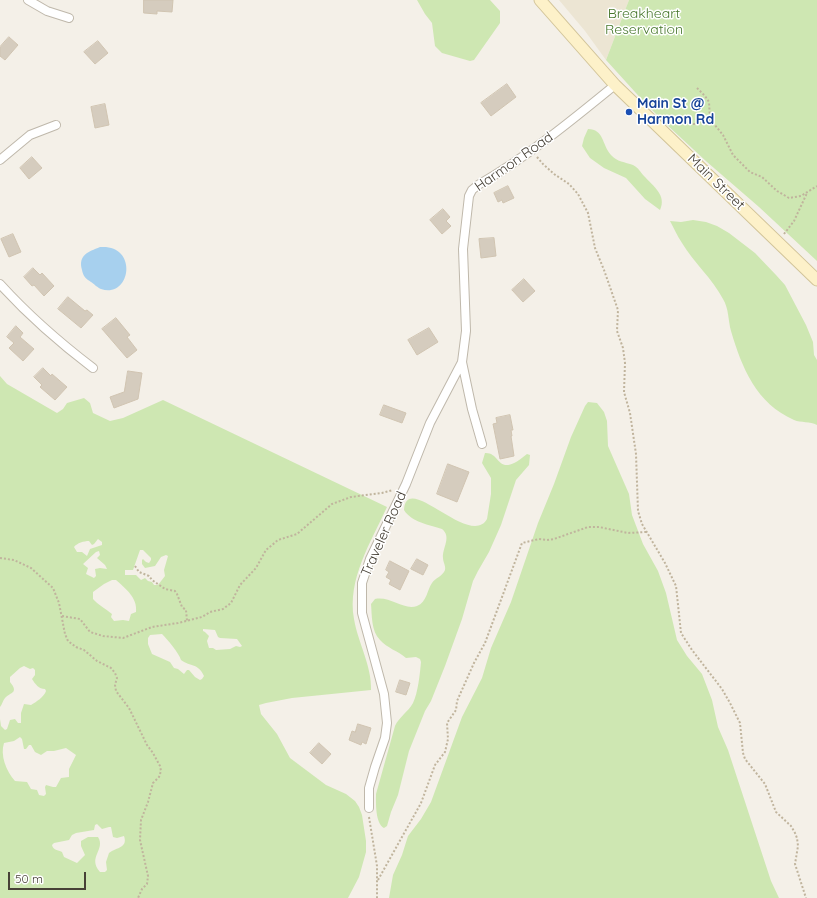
<!DOCTYPE html>
<html>
<head>
<meta charset="utf-8">
<style>
  body { margin:0 }
  #map { position:relative; width:817px; height:898px; overflow:hidden; background:#f4f0e8; font-family:Quicksand,sans-serif }
  canvas { display:block }
  .scale { position:absolute; left:8px; top:872px; width:78px; height:18px; box-sizing:border-box; border:2px solid #474137; border-top:0; padding-left:5px; font-size:12px; line-height:14px; white-space:nowrap; color:#474137; -webkit-text-stroke:3px #fff; paint-order:stroke }
</style>
</head>
<body>
<div id="map">
<canvas width="817" height="898"></canvas>
<div class="scale">50 m</div>
</div>
<script>
const context = document.querySelector('canvas').getContext('2d');
context.lineJoin = 'round';
function fillPath(path, color) { context.fillStyle = color; context.fill(path, 'evenodd'); }
function strokePath(path, color, width, dash) { context.strokeStyle = color; context.lineWidth = width; context.lineCap = dash ? 'butt' : 'round'; context.setLineDash(dash || []); context.stroke(path); }
function drawText(font, color, halo, rows, align = 'center') {
  context.font = font + ' Quicksand,sans-serif'; context.lineWidth = 3; context.setLineDash([]); context.textBaseline = 'middle'; context.strokeStyle = halo; context.fillStyle = color; for (const [text, x, y, turn = 0] of rows) {
    context.save(); context.translate(x, y); context.rotate((+turn || 0) * Math.PI / 180); context.textAlign = isNaN(turn) ? turn : align; if (halo) context.strokeText(text, 0, 0); context.fillText(text, 0, 0); context.restore();
  }
}
fillPath(new Path2D(`
  M559 0H629L606 60 585 31Z`), '#ece5d3');
fillPath(new Path2D(`
  M417 0H490L500 11V23L474 60 470 61 442 53 435 46 432 23 425 14Z
  M629 0H817V261L759 207 707 162 666 124 645 103 606 60Z
  M588 129C604 129 602 145 611 155 617 162 625 162 633 165 639 168 640 172 644 176 653 186 667 195 660 210L645 199 626 178 604 168 590 158 582 146 584 138Z
  M693 220 706 222 717 226 729 233 755 253 776 275 785 285 806 325 813 342 814 355 817 360V425C810 421 801 423 794 420 756 403 742 368 731 331 728 320 729 309 723 299 712 278 694 263 682 243 677 236 674 228 670 221L681 222Z
  M0 376 7 384 57 413 63 409 67 403 84 398 90 403 93 413 110 421 123 418 163 400 387 507C371 542 347 579 354 619 358 643 372 666 371 690L292 698 266 703 259 705 261 714 277 734 290 758 326 785 346 794 355 801 359 807 362 815 366 841V852L359 877 348 898H0V719L1 726 5 730 7 729 10 720 15 719 18 723H21V713L24 704 31 705C36 702 44 697 46 691L45 689C39 689 35 684 32 679L35 675V670L33 668 30 669 24 666 20 668 10 677V682C19 693 11 692 5 698 3 700 2 705 0 707ZM98 539 102 542V545L90 549 87 556 82 552H77L74 547C77 543 84 541 89 541L92 545 94 544ZM140 550H143L151 558V560L149 563 146 562 143 559 142 560V564L145 568 155 566 161 557 166 555 168 556 164 570 165 576 158 585H154L152 582 148 581 145 578 141 580 136 575H125V570H133ZM99 551 100 555 97 558 105 565 107 569 100 568 95 569 96 576 94 578 86 574 88 568 83 564 96 552ZM112 580H116C125 588 138 598 136 612L131 614 129 621 123 620 114 621 111 617 112 614C105 608 98 605 93 599V592L104 584ZM203 629 215 630 218 637 220 638 237 639 242 646 240 647 236 646 230 649 216 650 213 648H209L207 641 209 636 205 632 203 631ZM162 634C167 639 179 653 181 660 191 667 198 663 204 676L202 679 200 680 195 677 189 670H187L184 674 178 669 174 668 170 662 152 654 148 644V638L150 635ZM20 737 22 739 24 749H26L29 745H31L35 752 41 755 47 751H54L66 748 76 755 69 769V777L61 778 56 787H53L46 785 45 787 46 794 44 796 39 795 37 790 31 789 27 782 15 781C6 771 0 755 4 743L14 741ZM97 824 102 829 109 827H111L113 837 117 838 124 836C128 848 117 847 109 853L106 862 107 870 105 872H100C87 857 106 850 98 837H88L81 841V846L85 855 77 863 64 857 62 852C58 850 53 850 52 845L54 843 69 840 72 835 76 833 94 830 95 825Z
  M588 402 597 403 604 412 607 421 608 446 629 494 632 515 643 544 658 571 666 593 677 640 687 656 702 674 712 700 718 727 728 750 771 881 779 898H389L393 875 402 855 408 836 421 819 431 802 462 717 482 678 491 648 511 602 538 523 554 484 571 437 585 406Z
  M485 453C502 452 496 480 527 454L530 455 529 465 516 480 501 525 489 552 478 571 473 581 462 619 445 666 431 701 425 711 409 751 398 795 391 812 387 826 384 828C375 823 376 802 376 794L395 726C399 717 408 712 413 703 418 693 420 673 421 662L420 659 416 657 406 658C398 651 387 648 380 640 371 631 372 615 371 604L375 599C391 596 404 611 417 606 427 602 427 590 432 583 435 578 443 576 445 570 446 566 443 562 443 558 442 548 452 537 442 529 430 525 411 522 404 510 406 470 470 549 487 519L491 494V478L482 463Z`), '#cee7b2');
fillPath(new Path2D(`
  M100 247C139 244 131 299 101 289 98 288 94 284 91 282 86 279 83 276 82 270 78 255 88 252 100 247Z`), '#a7d0ee');
const building = new Path2D(`
  M144 0H173L172 12 157 11V14L144 13Z
  M9 37 18 45 5 60 0 56V47Z
  M98 41 108 53 95 64 84 52Z
  M507 84 516 97 491 116 481 103Z
  M105 104 109 125 95 128 91 107Z
  M32 157 42 168 29 179 20 168Z
  M508 186 514 198 503 203 502 200 498 202 494 193Z
  M443 209 450 217 446 221 451 226 442 234 430 220Z
  M13 234 21 252 9 257 1 239Z
  M494 238 496 256 481 258 479 239Z
  M33 268 40 275 42 273 54 286 44 296 34 285 32 286 24 277Z
  M524 279 535 291 523 302 512 290Z
  M68 297 85 311 87 310 93 315 81 328 58 309Z
  M116 318 130 335 127 337 137 350 127 358 102 329Z
  M16 326 23 333 20 337 34 349 23 361 9 348 14 343 7 337Z
  M429 328 438 342 417 355 408 340Z
  M43 368 51 376 52 374 67 387 55 400 40 387 42 385 34 377Z
  M128 371 142 373 138 399 114 408 110 397 124 392Z
  M384 405 406 413 402 423 380 415Z
  M510 415 513 430H511L512 436H511L514 456 500 459 493 424 497 423 496 418Z
  M448 464 469 472 457 502 437 494Z
  M417 559 428 565 423 575 411 569Z
  M390 561 409 571 400 590 389 584 391 580 386 577 389 572 386 570Z
  M400 680 410 683 406 695 396 692Z
  M358 724 371 728 366 744 362 742 361 745 349 740 352 731 355 732Z
  M319 743 331 754 322 764 310 753Z`);
fillPath(building, '#d5ccbe');
strokePath(building, '#d0c4b1', 1);
const street = new Path2D(`
  M28 0 47 11 69 18
  M0 160 30 135 56 125
  M0 284C29 316 59 342 93 368
  M462 362 472 409 482 444
  M369 808V788L375 767 385 738 387 723 384 694 362 613V583L370 559 406 484 430 423 462 362 466 331 463 249 469 196 472 190 478 185C527 157 571 121 615 85`);
const secondary = new Path2D(`
  M540 0 615 85 817 280`);
strokePath(street, '#bfb8ab', 10);
strokePath(secondary, '#d2c499', 13);
strokePath(new Path2D(`
  M697 88 705 96 709 102 710 119 723 135 733 155 750 172 762 177 777 191 789 198 801 196 817 186
  M685 124H697L710 119
  M537 157 543 164 554 174 569 184 578 194 588 213 595 248 604 270 618 310 617 331 623 348 625 363 624 392 630 413 636 454 638 511 642 524 665 563 676 586 681 633 692 650 722 689 730 703 740 723 743 753 745 759 765 784 776 812 791 826 795 833 797 838 798 846 795 864 806 898
  M784 234 794 221 807 193
  M0 558 14 560 31 568 53 588 59 603 65 634 68 641 76 647 84 650 97 661 111 668 115 673 117 678 115 685 116 691 129 708 147 745 153 753 160 766 161 771 159 777 153 783 148 802 141 820 140 840 148 876 147 884 142 889 138 898
  M135 566 139 572 149 576 152 580 165 589 175 591 177 594 182 607 186 610 187 621
  M62 616 80 619 90 632 103 636 123 638 152 627 178 623 202 617 210 612 223 609 231 603 240 585 256 568 266 550 278 540 297 534 332 504 351 497 382 493 393 490
  M369 817 377 866V898
  M378 880 421 803 435 765 445 752 448 739 447 723 456 710 457 701 474 663 485 643 522 543 539 539 547 540 554 539 588 527H599L628 533 646 532`), '#c0b49d', 2, [2, 2]);
strokePath(street, '#fff', 8);
strokePath(secondary, '#fdf1c9', 11);
for (const [x, y, r, color] of [
  [629,112,4,"#1a4fb4"]
]) { const dot = new Path2D(); dot.arc(x, y, r, 0, 2 * Math.PI); context.fillStyle = color; context.fill(dot); strokePath(dot, '#fff', 1.5); }
drawText('14px', '#47772c', '#fff', [
  ["Breakheart",644,14],
  ["Reservation",644,30]
]);
drawText('bold 14px', '#164399', '#fff', [
  ["Main St @",637,104],
  ["Harmon Rd",637,120]
], 'left');
drawText('14px', '#474137', '#fff', [
  ["Harmon Road",514,162,-35],
  ["Main Street",716,182,44],
  ["Traveler Road",384,534,-66]
]);
</script>
</body>
</html>
